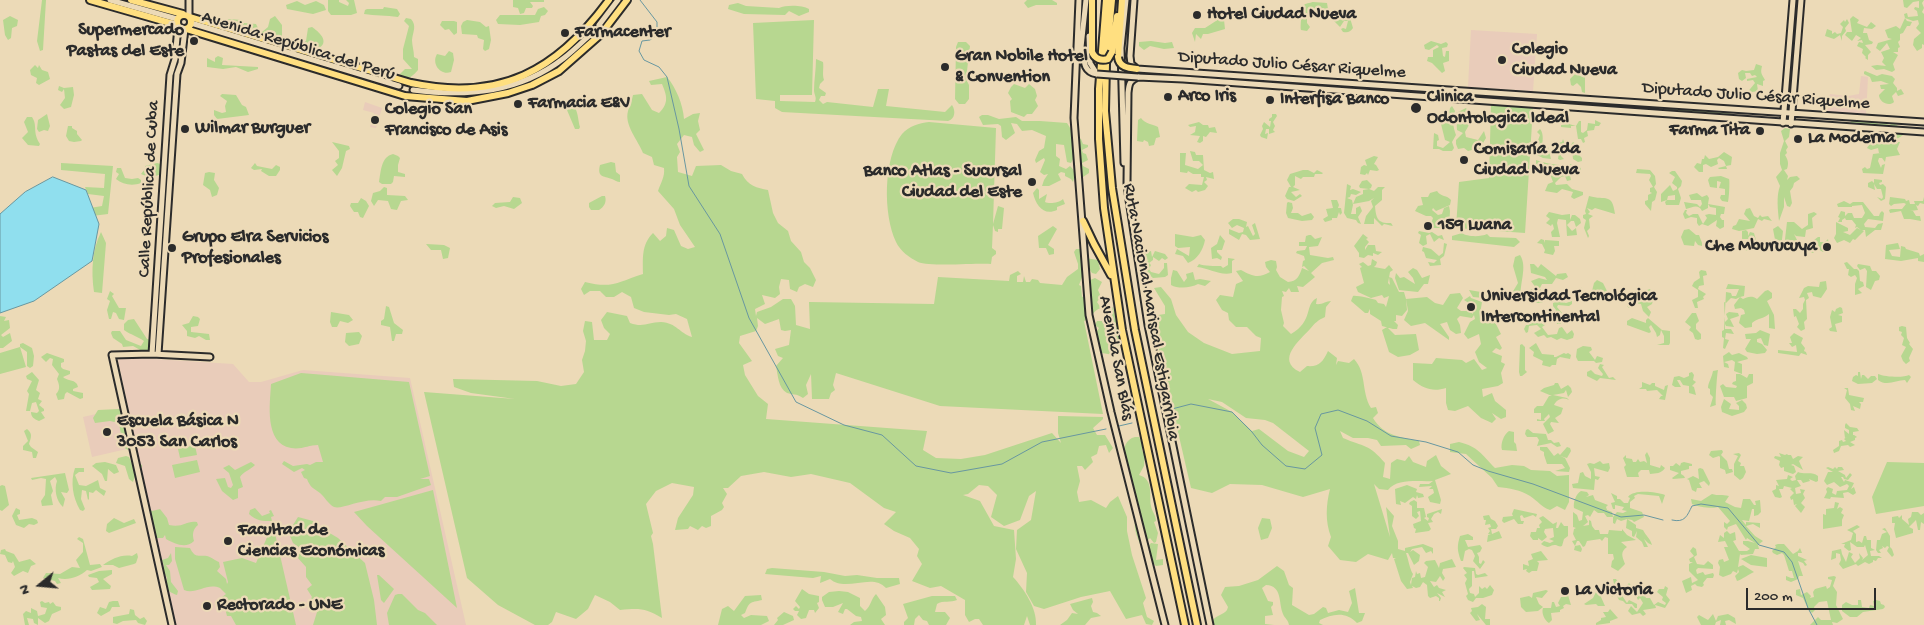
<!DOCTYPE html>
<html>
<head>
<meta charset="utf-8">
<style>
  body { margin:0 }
  #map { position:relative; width:1924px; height:625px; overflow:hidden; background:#ecdab7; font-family:"Gochi Hand",sans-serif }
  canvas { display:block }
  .north { position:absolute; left:15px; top:560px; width:50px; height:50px; -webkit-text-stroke:4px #ecdab7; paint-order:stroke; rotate:253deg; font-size:14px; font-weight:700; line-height:20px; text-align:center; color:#2b2b2b }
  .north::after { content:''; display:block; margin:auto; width:18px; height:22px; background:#2b2b2b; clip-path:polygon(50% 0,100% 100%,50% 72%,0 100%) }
  .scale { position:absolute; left:1746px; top:588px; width:130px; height:22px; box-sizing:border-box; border:2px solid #2b2b2b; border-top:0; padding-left:6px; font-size:15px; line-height:18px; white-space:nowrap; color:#2b2b2b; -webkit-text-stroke:4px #ecdab7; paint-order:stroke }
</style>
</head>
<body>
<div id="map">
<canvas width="1924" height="625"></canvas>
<div class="north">N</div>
<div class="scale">200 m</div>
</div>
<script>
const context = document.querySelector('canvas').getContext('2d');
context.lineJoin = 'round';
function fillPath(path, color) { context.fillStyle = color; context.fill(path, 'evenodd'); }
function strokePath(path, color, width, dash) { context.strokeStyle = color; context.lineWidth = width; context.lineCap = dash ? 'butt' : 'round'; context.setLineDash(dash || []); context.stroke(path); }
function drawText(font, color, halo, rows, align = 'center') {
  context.font = font + ' "Gochi Hand",sans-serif'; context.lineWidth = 4.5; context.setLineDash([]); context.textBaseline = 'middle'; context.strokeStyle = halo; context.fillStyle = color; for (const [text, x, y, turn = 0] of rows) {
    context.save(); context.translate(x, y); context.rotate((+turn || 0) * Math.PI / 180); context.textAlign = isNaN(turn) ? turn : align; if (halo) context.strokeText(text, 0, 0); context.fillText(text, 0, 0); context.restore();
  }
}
fillPath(new Path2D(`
  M1471 30 1537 34 1533 91 1468 87Z
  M1861 76 1868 77 1866 115 1824 112 1830 94 1848 96 1859 94Z
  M365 102 382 108 376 128 370 127 374 113 363 110Z
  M122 357 233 364 249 382H261L303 370 410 378 466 625H175L118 360Z
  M122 408 131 448 92 457 83 417Z`), '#e9ccba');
fillPath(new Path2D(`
  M42 0H46C45 17 44 33 43 50L40 51 37 41Z
  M328 0H339V2L348 6 349 3 346 0H354L357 13 351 15H331L328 11Z
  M513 0H544V2H530L533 6 532 8H526L524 13 520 14 518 8 513 7Z
  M1027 0H1052L1057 3V5H1036L1028 8 1024 3Z
  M1903 0H1924L1922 3 1924 8 1922 12 1924 14V45L1922 44V48L1917 51 1913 45 1914 39 1921 33 1916 28 1919 24 1918 20 1913 21 1905 18 1907 21 1912 22 1910 26H1907L1903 33 1900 34V40L1898 42 1900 47 1898 48V52H1893L1898 55 1893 64 1895 70 1892 72 1884 69 1876 70 1871 66 1877 65 1886 66 1882 62 1884 58 1881 52 1890 49 1887 43 1880 51 1876 48 1878 43 1892 39 1888 38 1885 30 1896 26 1900 29 1905 18 1904 14 1907 13 1908 17 1918 16 1917 11 1914 9 1915 7 1919 8V1L1913 2 1907 8 1904 7Z
  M297 1 305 5 316 1 324 5 326 10 313 14 287 9 286 5Z
  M1313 2 1327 3 1328 9C1324 16 1314 15 1307 14V23L1310 27 1307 31 1301 30C1300 26 1302 7 1305 4 1305 4 1313 2 1313 2Z
  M738 3 746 6 779 8C786 5 802 5 809 9V12L799 16 789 11 785 15 744 14 728 9 729 5Z
  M384 7 397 9 400 14 398 17C386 15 375 16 364 14L365 10 367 9H383Z
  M544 7 548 11 545 15 541 16 539 22 520 25 498 24 496 20 500 15H535L538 9Z
  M1348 11 1353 28C1350 32 1348 33 1343 32L1341 29 1343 28 1346 29 1348 21H1344L1340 27 1330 17 1329 13 1333 12 1339 18 1343 19Z
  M10 16 18 20 17 26 12 28 11 38 8 40 5 35 3 20Z
  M275 16 282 25V38L288 39 289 44 279 47 275 46 274 36 264 35 262 32 268 27 270 19Z
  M1853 16 1859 20 1857 23 1867 27 1871 22 1876 26 1872 29 1864 28 1863 33H1867L1869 40 1873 42 1872 44 1865 45 1871 52 1868 55V60L1865 58 1866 57 1862 53 1863 49 1857 46 1859 42 1863 43 1862 40 1857 41 1861 38 1856 35 1852 41 1845 35 1847 32H1852L1850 19Z
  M406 18 411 19C417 26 413 31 412 40 412 45 414 51 414 57L418 59V70C411 78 408 80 397 77L405 69H412L403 59V49L409 26 404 21Z
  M228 19 242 20 244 23 256 24 262 36 259 41H256L224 24Z
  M1219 19 1224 20 1225 29 1208 34H1203L1201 39 1196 34 1195 42 1192 33 1195 28H1205Z
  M1847 19 1849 23 1845 28 1846 31 1842 36V41L1840 35 1834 39 1825 36 1827 29 1832 31V34L1835 32 1837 34 1841 33 1843 27 1840 24 1844 20 1845 22Z
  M467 20 480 22 486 27 489 26 491 40 489 49 485 51 483 49 484 40 478 38 477 35 462 34 461 26 463 22Z
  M814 20 812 95H780V101L815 102C817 97 814 95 814 90 814 80 816 70 816 59L823 62C824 68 822 74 824 80L820 84 819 88 826 93 825 96H821L819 100 823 104 827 102 873 107 878 89H889L886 106 945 112 952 105C956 111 955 119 948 121L782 112 775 108V101L756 99 753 23Z
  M442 21H454L457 22V33L454 35 449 29 445 30 440 25Z
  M312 27C316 30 326 37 323 44 322 46 319 48 318 50L309 47 305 50 300 49V45L306 41 308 28Z
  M1151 41 1165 43 1172 42 1174 48 1164 49 1150 46 1144 50 1139 46V42Z
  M1431 41 1441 44 1446 42 1448 44 1447 47 1442 48 1443 56 1445 57 1446 51H1449V61L1443 63 1445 71 1442 73 1432 63 1427 61 1428 57H1433V50L1439 47 1437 45 1429 50 1425 49 1424 45Z
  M958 42H966L970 46 966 79 969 85V99L965 104H959L955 99 956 47Z
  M449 51 453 53 454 60 451 72C441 76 431 64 437 54L445 56Z
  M218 56 223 58 222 65 258 67V69L248 72 236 67 223 69 207 67V58L215 62V58Z
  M1756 64 1762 66C1760 74 1762 74 1765 80L1763 81V86L1757 84 1758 91 1752 92 1751 97 1748 99V95L1746 94 1755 83 1753 80 1747 81V79L1757 77 1755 75 1752 76 1750 73H1745L1746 78 1742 81 1739 79 1738 73 1742 70 1746 71 1754 70Z
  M39 65 42 70 48 72 50 79 39 85 36 83 37 78 31 75 30 70 35 65 38 68Z
  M1865 71 1877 76 1882 74 1892 76 1895 79 1893 83 1897 88V91L1901 89 1904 94 1898 96 1896 92 1892 96 1894 102C1889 107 1879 102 1879 95L1885 89H1881L1880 85 1889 84 1881 81 1872 82 1870 77 1864 74V72Z
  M1576 73 1580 76 1585 77V93L1582 92 1581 87 1577 83 1573 86 1571 85 1570 79Z
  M667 77C676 88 683 104 684 119L693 114 700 113 698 121 700 130 696 134 704 150 700 152 694 145 692 137 684 135 677 144 680 152 677 157 678 172 692 176 696 166 721 165 731 171 742 174C748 186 757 188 768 190L773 213 778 223 788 231 791 241 801 252 804 262 810 268 816 280 813 287 805 284 799 287 797 292 790 289 789 280 781 279 779 287 780 294 775 298 762 295 765 304 755 309 756 316 757 312 771 307 783 299H791L795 306 796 325 810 329 809 302 934 304 938 277 1009 281 1010 275 1018 271 1021 274 1017 276V282H1023L1024 276 1026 282H1030L1032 279 1038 280 1040 283 1062 285 1067 277 1078 269V264L1074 252 1076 249H1080L1085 258 1098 260 1100 269 1096 274 1092 273 1090 270 1085 269 1079 285 1081 286 1082 297 1090 294V280L1095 278 1102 282 1098 290 1101 297 1097 302 1101 308C1093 310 1092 318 1084 321L1103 414 940 406 836 373 833 385 835 390 831 393 829 399H812L811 374 806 385 808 394 803 398C796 393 793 395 787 393 778 388 778 375 776 366L783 358 778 356 775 349 789 345 791 330 785 331 781 330 779 319 765 324 757 318 758 326 756 331 740 336 739 343 752 361 743 365 745 375 758 396 768 404 766 419 927 431 923 450 936 458 961 459 985 455 1052 433 1061 443 1058 433V416L1103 417V419L1093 428 1097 435H1105L1113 448 1109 453 1106 445 1099 446 1097 454 1091 457 1093 462 1085 470 1082 466H1077L1080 481 1077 492 1079 502 1091 500 1106 508 1110 502 1118 496 1127 517V531L1132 555 1146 598 1143 603 1147 617 1154 621 1152 625 1146 624 1142 615 1126 619 1110 591 1081 597 1044 609 1034 606 1026 592 1027 573 1016 549 1017 530 1031 520 1036 491 1029 496 1020 520 1004 526 991 517 997 495 988 486 979 485 968 494 963 495 980 501 994 526 1014 530 1016 559 1013 577C1024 589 1037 608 1036 625H1030L1027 616 1024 625H983L979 619H975L969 622 965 615V600L941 586 930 588 912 581 922 564 917 556 919 549 910 538 894 531 884 524 896 512 884 508 850 483 811 474 791 477 764 472 741 476 728 488H723L727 494 722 503 724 507 722 510 711 516V526L706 528 702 526 698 530 690 526 688 529 675 530 678 518 693 495 694 487 672 483 656 491 646 504 653 533 651 536 653 544 662 618C646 608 639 608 620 610L610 602 595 595 588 609 576 619 556 612 552 622 548 625H535L498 605 467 578 424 392 515 399 471 393 454 387 453 379 537 381 561 386 576 384 584 372 582 360 585 351 586 341 583 331 585 321 592 322 594 340H607L610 334 604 328 601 320 607 312 627 316 630 323C644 328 648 322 661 322 677 323 679 333 692 337L687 319 676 314 669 315 644 312 634 308 631 297 622 292 614 297H606L600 291H590L584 295 581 289 585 282C612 289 618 282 643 274 643 259 641 245 653 233L660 241 666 236 667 228 674 230 681 246 688 249 695 247 680 225 674 209 658 191C661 182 665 177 664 168L654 165 652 157 643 153C638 140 624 125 628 111 629 106 632 101 633 95L642 94 652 110 659 113C669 103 667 96 662 84L651 85 649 81Z
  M1014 84 1025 88 1029 84 1035 89 1037 96 1035 100 1038 106 1032 114H1027L1024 117 1011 112 1010 101 1012 99 1008 93 1011 87Z
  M59 86 64 88 73 87 74 95 71 107 64 109 60 105 65 98 64 89 62 92 58 90Z
  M222 94 236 95 242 105 246 107 249 115 217 119 214 115V110L222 113 226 112 225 106 227 101 220 96Z
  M1476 94 1497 96H1524L1528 98V102L1485 100 1473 95Z
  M1549 99 1629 103 1630 107 1628 110 1610 109 1589 102 1581 104 1552 105 1549 102Z
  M566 101C579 106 577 116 580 127L579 129H575L564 103Z
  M1491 105 1533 108 1525 233 1456 228 1459 182 1489 178Z
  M1452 106 1455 111C1452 119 1453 127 1456 135L1452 142 1454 148 1452 151H1443L1439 149H1433L1434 133 1438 135 1439 140 1437 141V146L1443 148 1450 142 1445 140 1441 124 1446 120H1448L1450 108Z
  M1681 107 1724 111 1731 114 1729 117 1665 114 1659 110Z
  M1466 108 1468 111 1467 117 1469 125 1465 132 1466 137 1478 140 1484 131 1486 138 1483 143 1482 153H1478L1476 149 1468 151 1464 148 1458 149 1456 144V140L1463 133 1457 130 1456 113Z
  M47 114 50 126 48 131 44 130 39 132 37 129 38 120Z
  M1272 114H1276L1277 116 1273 122 1275 126 1273 130 1275 132 1269 134V129H1266L1265 134 1268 133 1267 139 1261 137 1260 135 1263 129 1262 126 1264 122 1270 127 1271 121H1269V119L1272 117Z
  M982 115H988L999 119 1016 117 1022 121H1040L1067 123 1072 131V136L1081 139 1083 144 1088 145V147L1082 150 1083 153 1086 154 1088 160 1082 163 1083 166 1089 169V173L1083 177 1081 176 1075 155 1071 163 1067 162 1064 145 1056 144V156L1060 159 1059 166 1066 169 1070 166C1076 171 1075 176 1073 182L1071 179 1065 176V173L1061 172 1058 174 1061 180 1049 186H1042L1044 180 1048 174 1044 175 1040 172 1045 160 1044 158 1036 163 1035 160 1039 151 1044 148 1046 136 1032 130 1022 131 1017 124 1011 123 1015 133 1006 140 1002 137 1001 126 998 124 983 125 979 117Z
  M27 117H32C38 126 32 132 40 144L39 146 28 145 22 138 28 132 24 122Z
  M1141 118C1145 124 1153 124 1158 127L1160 137 1156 138 1154 145 1149 146 1148 142 1144 140 1143 142 1137 141 1138 120Z
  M1853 119 1863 122 1873 121 1879 124 1884 121 1886 124 1890 125 1892 122 1901 128 1891 126 1888 131 1883 126 1878 127 1847 124 1846 123H1850Z
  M1595 120 1601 123 1599 126H1595L1594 130 1587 131 1588 136 1584 138 1585 142 1583 143 1581 139H1578L1576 126H1571V128L1561 127V125L1569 124 1576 126 1579 121H1581V132L1583 133 1587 130 1588 123 1595 124Z
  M929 122 996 128 993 224 998 206 1004 208 1002 229H998V232L995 231 993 225 992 248 996 251V254L992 257 991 264C976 263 930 267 918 262 910 258 900 251 896 242 883 215 883 158 902 134 909 126 919 123 929 122Z
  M1199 122 1203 125H1208L1209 128 1215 127 1217 133 1210 132 1206 137 1203 136V141L1200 143 1197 142 1200 136 1190 135 1195 132 1196 126 1190 127 1188 125Z
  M68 126H72V128L77 131V134L82 140 81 141 74 142 69 141 66 136Z
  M1785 128 1790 129 1789 137 1785 141 1788 147 1786 150 1787 153 1785 155C1788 160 1789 163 1787 169L1784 170 1788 176 1787 180 1790 177 1797 176 1800 179 1794 183 1793 187 1790 191 1792 203 1790 207 1787 206 1784 197V186V207L1779 221C1778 211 1776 196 1780 186L1776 177 1782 170 1780 164V153L1784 141 1781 131Z
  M1540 129C1544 133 1543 143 1541 149L1544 150 1548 147 1551 159 1543 158 1537 155 1538 146 1537 143 1540 135 1537 132Z
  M1882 132H1885L1888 135 1893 136 1896 133 1903 135 1897 139V142H1900L1897 149 1900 155 1886 157 1885 162 1882 158H1879L1878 161 1881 168 1882 165 1885 164 1883 174 1863 173 1862 169 1865 167 1867 169 1870 168 1873 154 1881 153H1879L1878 148 1871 150 1867 148 1869 145V135L1874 139 1875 135Z
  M1563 139 1566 147H1569L1573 142 1576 144V146L1579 147 1577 153 1582 158V161L1578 162 1573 159 1572 150 1564 148 1560 151 1561 156 1564 159 1560 160 1558 159 1560 145 1557 143 1562 142Z
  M332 142 349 146 350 149 346 151 342 168 337 176 332 170 338 165 335 161 339 158V151Z
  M1190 151 1195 152 1196 155H1203L1204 170 1210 173 1213 172 1214 179 1206 177 1207 180 1204 182 1208 186 1205 190 1198 192 1196 190 1192 192 1185 188 1189 184 1202 185 1204 177H1201V174H1193L1188 171 1187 173 1180 172V153H1186L1185 165 1198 169 1203 165 1199 161H1193Z
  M1724 152 1732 157 1731 165 1726 166 1727 169H1719L1718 168 1726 166 1724 161 1719 158 1717 160 1718 164 1711 167 1706 164 1703 165V172H1699L1694 167 1697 163 1701 164 1702 159H1704L1705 155 1709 159 1718 157Z
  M393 154 398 156 400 158 398 165V172L405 174V177L394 176 393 182 391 184H382L379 182C381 171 381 157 393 154Z
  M1374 156 1378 157 1374 164 1376 165 1379 170 1377 171 1370 170 1368 175 1367 173 1365 175 1360 174 1361 167 1364 165 1367 166 1365 160Z
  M1536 160C1543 163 1564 167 1570 164L1581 168 1580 174 1579 170C1575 168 1571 169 1567 172L1563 171 1564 174 1570 175 1571 180 1567 181 1565 176 1561 177 1555 183 1556 185 1567 184 1572 189 1583 192V195L1574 199 1571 197 1573 192 1562 189 1557 193 1545 191 1548 184 1553 182 1550 174H1560L1561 168 1559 166 1549 170 1540 169 1538 171 1536 169Z
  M611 162 615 163 616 172 620 175V182C617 182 615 180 612 179 603 176 597 177 600 165Z
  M61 163 113 166 108 214 92 216 90 208 102 206 104 196 88 194 85 187 104 188 105 174 61 170Z
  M157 163 161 164V174C155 177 147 177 141 174L145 169V166Z
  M255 163 257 166 272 169 276 165 280 167V170L276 176H269L261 171 262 169 254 170 251 168Z
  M117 168H121L125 178 132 179 138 178 141 180V183C133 186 123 185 116 179L119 174 116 172Z
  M1637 169 1650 170 1655 176 1656 184 1654 187 1657 192 1655 200 1652 202 1651 211 1645 204V201L1648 200V195L1652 193 1650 192V188L1653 187 1649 180 1651 176 1650 174 1636 173Z
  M1303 170H1308L1314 173 1317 170 1323 173 1322 174H1315L1314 177H1303L1301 179 1295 176V185L1293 187 1300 190 1291 192 1296 197 1300 194 1302 196 1294 201 1287 199 1285 196 1289 187H1291L1287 180 1290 174Z
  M1672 171H1675L1682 181 1681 186 1678 189 1681 198 1679 205H1666L1665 202 1667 200H1675V195L1668 196 1667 200 1661 202V194L1670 185 1673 191 1677 189V187L1672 183 1675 177 1669 173Z
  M209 172 215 173 214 180 219 188 217 195 212 197 210 190 203 185 205 173Z
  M1721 176 1729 179C1730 181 1729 199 1728 202L1722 201 1720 198 1721 195H1725V189L1719 188 1721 182 1717 181V188L1710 187 1708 180 1710 177Z
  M1874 179 1882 180V182L1879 183 1880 185 1883 184 1886 187 1885 199 1881 201 1877 197 1882 199 1883 197 1881 189H1877L1874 184 1875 190 1868 187V183L1872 181 1874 183Z
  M1367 180 1372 185 1371 188 1369 189 1374 191 1378 187H1385L1382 190V200L1375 206C1376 217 1377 224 1391 223L1393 226 1384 224 1382 226 1374 218V224H1364L1366 216 1373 207 1371 201 1374 198 1369 201 1353 204 1356 197 1363 194V190L1369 189 1360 188 1359 186 1362 181Z
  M1347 184 1351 186 1350 190 1353 189 1361 192 1356 195 1351 194 1350 197 1347 198 1352 200 1353 205 1351 214H1356V208L1360 206 1362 211 1358 217 1361 224 1358 223 1356 220 1347 218 1344 213Z
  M384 187 387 188V195L405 196 408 200 401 201 397 210 391 209 388 201 378 200 374 206 371 201 373 193 380 191Z
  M1037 188 1039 190V199L1047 194 1045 202C1049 204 1059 203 1063 199L1065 204 1057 207V210C1044 216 1036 206 1033 193Z
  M1437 191C1441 197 1447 195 1451 200L1450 205 1436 211 1433 208 1432 210 1438 215 1442 214 1444 208 1449 206 1450 211 1449 228 1444 226C1442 229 1433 228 1430 227L1433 218 1431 216H1426L1415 211 1418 206 1423 205 1421 197H1428L1430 193Z
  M1697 193 1702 197 1707 195 1709 198 1708 204 1725 207 1724 214H1721L1720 217 1722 220H1724V227L1720 229 1716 226 1717 220 1708 226 1702 224 1699 226 1697 223V218L1691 217 1685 219 1683 214 1685 210H1687L1686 213 1689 216 1693 214H1698L1703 224 1707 218 1705 215 1709 214 1716 215V208L1710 207 1708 204V208L1702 211C1698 203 1692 208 1686 209L1684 202 1697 204 1700 207 1702 204 1701 200H1691L1689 195Z
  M602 196H605C607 202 604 207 599 210H591L589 207V203Z
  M1589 196C1606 201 1612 192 1615 214L1595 208 1592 210 1587 208 1590 212 1588 214 1593 216 1589 219 1590 228 1587 231 1589 236 1588 238 1584 228 1586 220 1583 218V215L1586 214 1585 211Z
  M513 197 520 198 522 203 514 209 504 206 496 208 492 206 495 203 510 202Z
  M1890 197 1905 199 1906 201 1909 200 1910 204H1915L1914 201H1923L1924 197V204L1920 203 1918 206 1916 205 1918 210 1910 211H1913L1916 216H1920L1921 221 1910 219H1904L1901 211 1890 213 1889 210 1891 209H1902L1906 204 1904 203 1894 204 1891 206 1889 204Z
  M361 198 366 201 369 206 363 218 360 217 358 212H354L350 206 351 203H358Z
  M1331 200H1337L1339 205 1338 208H1341L1342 213 1340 215 1339 212 1337 218H1332V220L1325 222 1323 219 1328 216 1326 209 1333 208Z
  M1844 201 1850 204 1853 202H1863L1874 216H1879L1880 213 1882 211 1884 213 1883 221 1868 219 1864 224 1865 227 1875 228 1878 224 1883 223 1881 230H1875L1866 237 1865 230H1862L1864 231 1855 240 1853 239 1850 243 1844 240 1837 243 1834 238 1836 234V222L1848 228V231L1843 232 1850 235 1857 228 1861 230 1857 227 1855 228 1856 225 1852 220H1846L1845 218 1842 220V222H1838L1840 218 1838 217 1841 211 1845 212V216L1848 213H1852L1854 218H1862L1865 213 1862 205 1852 206V207H1838L1837 204Z
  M1288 202 1292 203 1293 208 1291 213H1298L1302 216 1311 213 1314 217 1312 220 1302 221 1288 218 1286 213 1287 203Z
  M1750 208 1754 216 1758 218 1760 215 1762 217 1768 216 1772 221 1764 219 1762 221 1758 219 1754 228 1739 231 1732 229 1733 226 1736 225 1739 219 1750 221 1744 214 1746 209Z
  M1549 212 1562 215 1570 214V220L1572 215H1575L1580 219 1581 223 1576 227 1574 221H1571L1567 225 1572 231 1576 228 1577 235 1567 236 1566 220 1558 219 1557 223 1560 237H1552L1551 232 1554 229 1553 225 1552 224 1551 226 1546 223 1550 219 1546 216Z
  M1814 212 1817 214 1812 218 1813 228 1806 230 1805 237 1796 236 1794 234 1798 242 1794 245 1796 251 1791 252 1784 248 1787 222H1794L1802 229 1808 225V214Z
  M1233 219H1239L1247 222 1246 227 1248 226 1253 236 1255 234 1252 225 1255 223 1260 239 1250 240 1246 235 1242 234 1239 240 1229 234V229L1239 233 1243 232 1244 228 1237 225 1232 228 1228 223Z
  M1053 226 1057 229 1048 245 1054 249V254L1049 255 1046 248H1039L1038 236Z
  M1778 226 1783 231 1781 248 1779 249 1776 245 1773 229Z
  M302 229 315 233V239L311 243 301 237 294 236 295 231Z
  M1689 229 1696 235H1699L1702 243V246L1698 245 1695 241 1694 246 1684 245 1681 237 1684 230Z
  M1746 230 1748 232V236L1750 232 1754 233 1756 240 1762 247 1759 250 1749 251 1737 248 1738 246H1749L1752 243 1749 239H1742V231Z
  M1419 231 1429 233 1432 232 1438 236 1442 235 1444 240 1439 238 1434 242 1430 234 1426 236 1427 244 1423 246 1419 243 1421 235 1418 233Z
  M101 232 106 243 102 293 94 292C91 271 92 250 101 232Z
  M1462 233C1467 237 1481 237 1487 234L1490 237 1516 238 1520 242 1514 247 1452 240V236Z
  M1175 234 1193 237 1201 235 1205 240C1203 250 1198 259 1188 263L1183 256 1175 254 1177 249 1189 256 1190 247 1178 248 1175 246Z
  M1363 234 1368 238 1366 239 1369 242 1365 247V250L1368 245H1375L1376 251 1382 252 1378 255 1373 253V256L1368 255 1364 258 1359 257V253L1354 246Z
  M1220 235 1225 241 1222 250H1217V252L1222 257 1221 260 1217 258 1212 259 1211 248 1217 244Z
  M1309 235H1311L1315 239 1322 237 1318 246 1309 247 1310 255 1328 258 1333 257 1334 260 1322 263 1311 273 1315 277 1303 287 1297 286 1299 292H1291L1289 288 1286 292 1282 291 1284 296 1282 297 1281 310 1284 323 1283 326 1291 334C1314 321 1304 304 1317 298L1316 304C1322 305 1326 301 1331 301L1326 307 1325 317C1318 320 1315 323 1310 329 1300 340 1275 360 1300 372L1307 366C1319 367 1323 362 1328 351L1337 358 1336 365 1338 361 1349 363 1354 359C1367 373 1361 392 1371 408L1376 407 1378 413 1373 418C1384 436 1400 437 1419 441L1420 445 1411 449 1406 445 1381 446 1377 440 1368 438H1353L1340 431 1343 438C1364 447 1369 444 1385 463L1383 477 1390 479 1391 463 1397 459 1405 461 1409 456 1413 462 1426 467 1427 461 1436 455 1441 466 1451 474 1435 480 1441 500 1440 504 1430 502 1428 497 1434 493 1433 489H1429L1432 486 1419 487 1420 484H1429L1433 481C1419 482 1397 478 1388 490L1379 489 1374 484 1390 537 1386 507 1394 516 1392 526 1398 541V549L1405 551V548L1423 544 1433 548V554L1431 551 1426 553 1422 547 1412 549 1410 552 1413 550 1420 555 1419 561 1414 565 1408 553H1406C1408 558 1410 570 1413 574L1410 582 1411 585 1412 578 1415 577 1416 571 1417 574 1420 573 1421 578 1425 577 1428 567 1424 563 1426 561 1435 560 1439 568 1440 563 1452 559 1456 567 1443 569 1442 573 1445 578 1443 581 1440 576 1436 582 1430 581 1434 587 1437 585 1439 588 1446 590 1442 592 1445 597 1437 593 1441 598 1440 601H1439V598L1436 596 1430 598 1428 596 1427 585 1423 582 1420 587 1416 588 1412 586 1413 588 1407 589 1401 581 1394 559 1396 558H1393L1392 553 1388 560 1368 554 1356 562 1340 560 1328 546 1331 537C1325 521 1326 505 1330 489L1303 497 1262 485 1230 484 1212 493 1191 488 1151 316 1165 314V306L1154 288 1161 287 1171 299 1176 315 1188 332 1204 343 1232 354 1260 351 1261 338 1256 336 1247 327H1236L1229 320 1228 313 1222 310 1216 300 1220 295 1233 297 1236 284 1243 281 1236 271 1241 270C1252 276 1258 279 1270 272L1266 267 1265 262 1271 260 1276 261 1277 267 1276 270 1280 277 1288 282C1297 281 1299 277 1302 268L1309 271 1304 266 1302 267 1303 261 1305 260 1304 256 1296 253 1297 251 1305 250 1307 246H1299V242H1305L1306 236ZM1208 399 1222 402 1246 418 1265 420 1273 423 1309 451 1304 457 1288 451 1259 429 1252 431 1232 412Z
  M1818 237H1820V242H1825L1828 239 1830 250 1828 252H1823L1818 249 1813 253 1808 251 1815 246 1814 240Z
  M1541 239 1544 240 1545 243V240L1559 241V246H1554L1555 251 1553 255 1544 253 1545 250 1542 244 1537 243Z
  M1444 243 1447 244 1444 256 1440 259 1441 265 1430 266 1428 262 1434 263 1437 260 1426 258 1424 252 1422 251 1423 247 1431 249 1439 256 1443 253Z
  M1898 243 1900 249 1889 250 1892 256 1900 257 1901 246 1905 247 1906 249 1919 253 1920 256 1924 254V262L1918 261V258L1901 261 1885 259 1886 245Z
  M426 244 444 245 450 248 448 258 443 259 441 250H431Z
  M1151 251 1152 257 1155 251 1165 254 1168 258 1165 260 1162 258 1159 261 1153 257V260L1149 263 1151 265 1149 269 1151 272 1159 274 1164 268V263H1167L1168 275 1165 277 1153 278 1147 273 1144 266 1145 262 1149 260 1145 259 1146 256 1143 255V253Z
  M1520 255C1528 267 1519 284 1521 297L1517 301 1473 297 1469 290 1487 293 1500 291 1512 293 1518 283 1513 266 1515 257Z
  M1228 258 1235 259 1232 261V273C1220 276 1209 268 1197 267L1199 264C1204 266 1215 266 1221 266L1223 268 1228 265Z
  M1372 259 1377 262 1376 265 1374 267 1385 269 1389 265 1393 270 1390 272 1388 283 1390 285 1389 277 1392 278 1399 292H1404L1406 299 1427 297 1435 303 1443 305 1450 294 1460 293 1463 298 1457 308 1461 311H1469L1473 314 1472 305 1464 300 1470 296 1471 298 1482 302 1480 314 1484 317 1495 322 1501 334 1496 337 1502 348 1500 350 1496 348 1492 352 1502 356 1501 362 1505 364 1501 373 1503 383 1498 386 1482 389 1483 397 1492 393 1495 401 1506 410V417L1501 419 1492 413 1496 419 1492 423 1481 418 1468 406 1455 411 1448 410 1446 403V388C1433 392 1424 389 1413 380V363L1432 364 1436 358 1462 360 1466 363 1474 359 1482 370 1487 368 1479 362 1475 352 1481 344 1479 334 1468 339 1464 334 1470 322 1475 319 1474 315 1472 318 1460 316 1457 319 1460 325 1461 333 1456 334 1450 330 1447 322 1440 324 1449 337V340L1425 323 1411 326 1404 320 1408 311 1406 299 1407 310 1402 316 1396 315V321H1394L1398 325 1397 329H1393L1382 326 1381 321 1370 314V309L1368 313H1365L1351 301 1353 296C1356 295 1373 299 1376 300L1378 303 1384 304 1386 307 1389 296 1384 298 1382 295 1371 298 1358 292 1356 287 1364 283 1360 268 1362 267 1359 264 1363 262 1368 266 1371 265Z
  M1847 262 1854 269H1857L1859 271 1860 281 1863 282 1864 286 1858 289 1862 293 1855 295V284L1857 278 1855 275 1851 277 1848 275 1849 269H1847L1844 263Z
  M1530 264H1534L1538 268 1541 264 1556 276 1557 274 1566 273 1568 277 1563 280 1556 278 1552 284H1542L1540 288H1536L1531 281 1539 278 1547 280 1545 277 1531 273Z
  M1858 264 1870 266 1872 271H1876L1880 276 1879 280 1875 281 1871 290 1866 287 1867 271 1865 268 1860 270 1857 266Z
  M1413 268 1417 270 1422 278 1430 275 1428 284H1424L1418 292 1399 290 1395 278 1396 273 1400 278 1404 277 1415 284 1413 278 1408 272Z
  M1173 270 1177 271 1184 282 1187 278 1186 274 1193 272 1195 280 1200 279 1211 281 1205 286 1198 284C1191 288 1178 289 1171 285V278Z
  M1701 270 1706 271 1707 275 1703 276 1704 285 1699 286 1698 289 1706 294 1703 297 1704 299 1697 302 1698 308H1695L1692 300 1698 297V290L1692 286 1694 282 1700 278 1699 272Z
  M1597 280 1603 283 1608 293H1602L1605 297 1603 299 1582 296 1581 287 1583 292H1588V295H1591L1594 283Z
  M1826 281 1827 289 1821 298 1813 296 1812 292 1807 293 1809 298 1806 300 1807 319 1804 322 1805 329 1801 331 1797 327 1799 324 1796 316 1794 317 1793 309H1796L1800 313 1803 309V304L1805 300 1804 297 1799 298 1804 288 1808 286 1819 287 1820 282Z
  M1728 284 1745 286 1744 296 1740 297 1743 299C1747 297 1752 295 1757 299L1765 291 1768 290 1772 293V298L1767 301 1774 315 1775 329 1769 328V314C1764 319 1757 318 1752 323V327L1745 328 1739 323 1741 315 1745 314 1744 310 1741 308 1735 309 1734 305 1740 297 1736 299 1731 298 1726 303 1724 302 1725 322 1728 319 1726 314 1729 312 1738 313 1739 316 1730 319 1734 327 1726 326 1725 324V329H1731L1734 334 1726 333 1725 339 1729 340 1725 349 1723 348 1724 338 1722 337V331L1724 330 1726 292 1731 293 1732 296H1736L1739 289H1726Z
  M1531 289 1533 290 1534 298 1544 299V296L1538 294 1540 289 1543 292H1551L1550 296 1554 299 1550 301 1547 299C1542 306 1532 303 1527 297Z
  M1650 289C1653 295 1654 298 1652 304L1647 307 1651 312 1649 317 1643 311 1641 304 1635 303 1629 308 1627 306 1629 301 1633 300H1628L1629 295 1639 299 1645 294 1647 290Z
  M110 291 114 294 112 296 119 308H126L124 320 119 319 116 313 113 312 111 319H109L107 310 110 301 107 299Z
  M1559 301 1566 303 1572 301V304L1569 306 1558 305 1557 307 1562 313 1561 315 1559 314 1561 324H1557L1556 319 1550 318 1548 315 1542 312H1555L1556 310 1553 306V303Z
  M386 306 389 307 394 323 403 330 402 334H396L394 341H392L390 327 381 325V321L384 319Z
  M1107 306 1113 307 1118 330 1121 332 1122 344 1118 346 1117 351 1114 355 1102 353 1099 349V342L1095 334 1099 328 1095 325 1097 321H1102L1107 317Z
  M1840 307 1842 308 1843 313 1838 315 1842 316V322L1835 324 1837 332 1830 331 1829 329 1832 327 1830 317 1832 310 1835 312 1836 309Z
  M331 312 349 315 353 320 348 323 340 321 337 327H332L330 322Z
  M1692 313H1696L1699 321 1696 324V329L1701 334V339L1698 340 1695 339 1693 333 1689 330 1691 327 1685 322Z
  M0 316 6 317 4 321 9 320 10 328 1 335 3 337 10 333 12 341 3 348H0Z
  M193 316 198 317 200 319 198 326 191 327V332L209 334 210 340H206L199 336 195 338 187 336V331L182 325 189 323Z
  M1632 318 1646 323V320L1648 318 1662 330 1670 331V343L1669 345H1657L1664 343V336L1661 330 1660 335 1657 337 1656 333 1651 325 1649 327 1651 332 1649 333 1627 325V321Z
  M134 319 147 339 162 342 161 351C143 352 151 356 133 346L123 347 122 344 113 338 111 333 112 331H120L126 340 141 346 144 341C137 336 131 335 124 330V324L128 320Z
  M1527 319 1530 322H1539L1545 325 1542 327 1548 335 1557 334 1559 328 1562 327 1567 334 1572 330 1574 334 1573 338 1567 340 1561 338 1557 340 1551 337 1547 338 1544 335 1538 337 1534 333 1541 329 1537 325 1529 326 1528 332 1526 333 1524 329 1526 325H1529L1528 323 1524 322Z
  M1902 326 1906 327 1907 338 1910 343 1909 344 1913 349 1909 358 1910 361 1906 364 1903 361 1901 356 1906 347 1902 345 1904 338 1901 335 1902 332 1899 331V327Z
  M1387 327 1395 335 1416 334 1419 350 1410 355 1398 357 1389 352 1382 330Z
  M1760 330 1770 334 1768 346 1764 345 1761 338 1757 339V342L1762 344 1767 350 1765 353 1757 354 1747 352 1745 349 1751 339H1746L1745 334 1756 333Z
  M359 332 362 336 359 344 349 346 345 342 346 333Z
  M1794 333 1803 338 1801 343 1805 348 1804 351 1806 352 1807 355 1801 353 1799 356 1778 353V350L1797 352 1796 345 1792 347 1789 343H1792L1790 337Z
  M23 343 32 348 34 356 33 366 30 368 27 366V352L20 347 26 367 0 374V353L20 347V344Z
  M1536 343 1542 354 1554 355V357H1556L1564 353 1566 354 1568 353 1571 355 1570 359 1560 357 1557 359 1556 365H1552L1550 367 1542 365 1543 361 1533 356 1534 352 1529 348Z
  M1522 344 1525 347V370L1527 372 1522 376H1520L1519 372 1520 345Z
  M1583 346 1591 347 1592 350 1589 352 1595 360 1597 356 1603 358 1602 362 1596 363 1594 361H1578L1576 357 1577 349Z
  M1729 352 1732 355 1739 353 1747 357 1748 359 1737 362 1742 364V374L1734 371 1735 362 1732 360 1724 362 1728 364 1729 368 1724 367 1723 356Z
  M47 353 64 359V362L61 363V367L63 369 70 371V374L63 377C67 381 73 379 77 384L78 387 73 389V391L83 393V398L80 399 67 392 65 394 64 399 58 400 56 394C61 389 59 384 57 379L59 374 52 365 53 359 50 358 46 362 41 357Z
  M1600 364 1604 365 1602 367 1609 378 1613 377 1616 380 1600 378 1597 381 1587 376V372L1591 370 1595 374 1602 376 1603 374 1598 368Z
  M1718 370C1717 374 1715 402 1716 405L1710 407 1713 397 1710 394V389L1708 388C1708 383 1712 377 1713 371Z
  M32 372 39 380 36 390 40 393 38 399 42 401 39 405 44 409V411L41 412 45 418 39 421C34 419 31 417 31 412L37 413 39 411 36 402 32 403 30 411H26L29 394 27 391 32 381 27 379 26 376Z
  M1692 372 1694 375 1693 380 1696 382 1692 386 1694 387 1696 395 1689 393V386L1683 385 1680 380H1677L1681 387H1675L1672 385 1674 377 1679 376 1684 378 1689 376V373Z
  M1858 372H1860L1861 379 1862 375H1864L1868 379 1871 376H1875L1877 379 1872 383 1858 384 1852 381 1853 377 1856 375 1858 376Z
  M301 373 409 382 430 476 420 479H429L431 485 397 497H385L381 501C364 497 342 510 334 507 328 504 325 497 320 493 313 488 310 487 307 479L304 478 301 472 305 470 302 468 294 472 282 464 284 461 293 466 307 464 310 465 316 462H323L318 445C309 445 301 450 291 448 264 443 270 404 271 384Z
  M1736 374H1740L1747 378 1749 374H1753V383L1747 386V398L1736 401 1734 397H1724L1720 386 1723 384 1726 387 1736 388 1737 386 1732 384 1733 382 1736 381Z
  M1878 374C1885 377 1904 378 1909 375L1911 377 1907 383 1905 380C1896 380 1887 387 1878 380Z
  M1642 382 1650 385 1652 383H1655V386L1664 390 1665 386 1668 385 1665 400 1659 399 1661 396H1663L1657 390 1647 391 1646 389H1639L1642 387Z
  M1555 383H1558L1561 389 1568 385 1571 388 1572 392 1568 397 1566 390 1564 393 1553 395 1567 398 1569 400C1563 397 1557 399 1554 405L1563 408 1561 414 1555 418 1559 423 1551 422 1550 424 1554 431 1548 434 1543 424 1550 417 1549 414 1544 419 1545 421H1537V419L1541 420V413H1534V409L1537 406H1543L1549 396H1552L1540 391 1544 388 1554 385Z
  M1844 388H1848L1849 395 1864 398 1863 402H1859L1861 404 1860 409 1853 406 1855 411 1851 410 1850 404 1845 398 1847 390Z
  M1724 399 1731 404 1729 409 1739 410V406L1736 403 1742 400 1746 404 1747 408 1744 412 1732 416 1722 412 1721 407Z
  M119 409 124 412 129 443 128 450 123 447 119 423 110 421 95 423 93 418 98 410Z
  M1846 423 1850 427 1857 428 1859 431 1853 432V435H1854L1857 437 1855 438V440L1850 442 1855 445 1850 447 1848 445 1841 446 1839 451 1834 453 1833 450 1839 446V441L1842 440 1843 442 1846 441 1844 439 1847 437 1845 438 1844 430 1849 434V430L1845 428V425Z
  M27 429C33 434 31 437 29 444L31 447 38 452 36 458H33L32 452 23 450V446L28 441 24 431Z
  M1528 429 1533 433 1546 434 1548 440H1551L1554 443 1559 442 1561 446 1557 447 1551 443 1537 446 1539 440 1537 437H1527L1525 434 1526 430Z
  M1509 431 1514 432V442L1516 444 1517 451 1502 450C1500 444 1504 434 1509 431Z
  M1135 437H1139L1142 443V451L1145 453 1144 466 1139 475C1154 479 1149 496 1151 506 1152 512 1156 515 1156 521L1154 522 1158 533 1156 542 1154 543 1150 538 1143 545 1140 544C1134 530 1132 521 1140 508 1132 491 1121 477 1120 458L1124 456C1123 448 1126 439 1135 437Z
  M1459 442C1479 447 1481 454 1495 468L1512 465 1524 466 1531 470 1550 471 1557 476 1569 475V502L1565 510 1557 506 1550 510C1541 507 1538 501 1530 496 1521 490 1509 488 1498 487L1492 478 1466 454 1450 452V444Z
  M195 445 197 455 180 458 178 449Z
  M1540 447H1547L1554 456 1558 453 1560 455 1567 447 1570 448 1571 451 1567 458 1560 456 1565 458 1570 468 1569 472 1555 471 1565 468 1562 464H1547L1544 455V452L1540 450Z
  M1722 450 1723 452 1721 455 1727 461 1729 469H1732L1733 472 1726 474 1725 470 1720 468V457L1719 456 1713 458 1709 455 1711 451Z
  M1647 452 1650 458V465L1660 468 1661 465 1665 468C1661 474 1656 473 1650 474L1649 470H1641L1638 473 1639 477H1627L1624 467 1626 465 1623 458 1626 455V458L1632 459 1633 462H1636L1638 459 1640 462 1644 461 1647 463 1645 455Z
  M1739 453 1741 455 1738 461 1741 463 1740 466H1744L1746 472 1743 478 1740 480 1734 475V464L1738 456 1733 454Z
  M1779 453 1785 455 1787 454 1788 455H1791L1793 459 1798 456 1803 457 1799 461 1803 470 1793 464 1791 465 1794 466 1796 472 1793 474 1784 471V467L1781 468 1779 465 1780 461 1774 458 1775 456 1781 457Z
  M126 456 129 457 132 464 136 467 138 463 142 465V467L137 470 133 482 129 479 125 466 116 463 118 458Z
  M197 460 200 472 175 478 172 465Z
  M1600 461 1603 464 1609 463 1610 468 1608 472 1594 468 1595 476 1600 477 1598 480 1595 479 1594 490 1573 488 1572 484 1578 483 1580 473 1583 472 1585 476 1591 479V472L1587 464 1590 463 1594 464Z
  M105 462 116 465 119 472 114 474 108 469 107 481H105L102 474 92 466 96 463Z
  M251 462 255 465C250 470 243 472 240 477L243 487 238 489V498L233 500 222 491 216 479 225 478 228 487 231 488 233 485 229 473 223 468 229 465 235 470Z
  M1684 462 1692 464V466H1689V469L1681 471V474L1684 476 1685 478 1673 479 1672 478 1679 473 1670 470V466H1673L1676 463 1680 466 1681 463Z
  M1887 462 1924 463V506L1876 514 1872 497Z
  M1828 467 1833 469 1835 467 1837 469 1838 467H1842L1844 470 1838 471 1845 475 1846 478 1850 473 1852 475 1848 480 1844 479 1843 477H1841L1844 482 1845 480 1854 483 1851 489 1854 487 1856 493 1853 495 1848 492 1843 493 1844 498 1831 497 1830 499 1824 498 1827 492 1826 489 1828 487 1833 489 1832 493 1836 495 1837 491 1847 490 1849 486 1847 484 1840 487 1834 482 1827 485 1824 481 1828 472H1833L1826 468Z
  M75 468H84V472H79L75 475 79 485 86 486 98 480 100 488 106 491 104 496 96 490 93 493 89 492V499L88 500 86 491 82 490 81 499 85 509 83 511 80 510C73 498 70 482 75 468Z
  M1700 468 1703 469 1710 483 1709 486 1704 481 1699 483 1702 488H1697L1696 492 1692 490 1689 480 1687 479 1693 476 1699 479 1698 469Z
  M1798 472C1805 475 1812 471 1818 476V481L1816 482 1809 479 1810 481 1803 483 1801 480H1797L1801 486 1795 488 1796 494 1801 493 1800 489 1805 490 1803 494 1805 498 1801 503 1805 507 1801 513 1795 506 1797 504 1794 505 1793 499 1791 500 1790 497 1794 493 1790 489 1792 488 1784 486 1783 489H1779L1782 497 1780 498 1775 497 1772 491 1776 489V485L1779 486 1776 480 1787 479 1788 475 1793 477 1790 479 1792 481 1796 480 1795 476Z
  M65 473 69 490 67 493 61 492 65 499 63 507C56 501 54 489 57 481L55 477 50 481 53 491 51 495 53 505 42 506 41 501 45 495 46 479 41 478 32 480 31 478Z
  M2 485 5 486 9 505 2 511 0 510V486Z
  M1407 485 1417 489 1416 492 1423 494 1424 497 1418 498 1417 495 1416 499 1413 497 1405 503 1400 501 1401 505 1396 504 1395 489Z
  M433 490 457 608 367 526 354 512Z
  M1581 491 1587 492 1589 495 1586 497 1593 495 1595 500 1608 505 1606 507 1607 510 1612 512 1613 517 1617 512 1623 513 1627 511 1622 510 1624 507 1615 505V509H1613L1611 503 1615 502 1611 493 1617 496V499H1620L1624 503H1628L1630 498 1628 497C1634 489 1656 492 1665 495L1662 504 1659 496 1638 494 1634 496 1635 498 1630 502V508L1642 512 1644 517 1634 522 1632 520 1627 519 1636 525V528L1643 530C1646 536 1650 538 1652 545L1648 543 1644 539 1648 547H1644L1642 542 1636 537 1637 531 1634 537 1632 536V531L1626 528 1627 519 1621 521 1617 519 1615 524 1613 523V517H1607L1604 513H1598L1594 510 1590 517 1588 515 1585 516 1588 522 1583 526 1589 525V520L1591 521 1592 526 1595 530H1599L1600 534H1608L1609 530 1622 531V529L1627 535 1636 540 1621 542 1627 547C1620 552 1622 556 1625 564L1618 571 1611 567 1612 561 1614 559 1613 554H1608V538L1605 537 1602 541 1600 539 1587 541 1585 546 1583 547 1579 541H1577L1575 546 1580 545 1582 549 1581 552 1574 550 1575 546 1572 541 1576 540 1573 534 1574 529 1576 528 1573 527V512L1577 515 1579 521 1582 520 1583 512 1574 508C1573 502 1576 494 1581 491Z
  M1712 494C1718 496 1722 494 1729 496L1725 502 1735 507 1741 508 1743 499H1750L1754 505H1756L1755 501 1760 500 1761 512 1758 515 1754 516V509H1752L1749 521 1742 520 1746 525V522L1760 523V528L1753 524 1746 526 1755 536 1763 541 1758 545 1759 549H1755L1753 554 1741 555 1740 554 1738 567 1743 565 1754 572C1747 575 1743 579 1737 581L1735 576 1739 572 1738 569 1737 573 1733 571 1731 574 1723 577 1719 575 1720 567 1718 563 1719 560 1723 559 1724 562 1729 560 1724 547H1728L1725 541 1718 542 1720 535 1724 538V533L1727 531 1730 534 1735 532 1736 540 1733 541 1739 551H1747L1750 549 1743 544V541H1748L1755 543 1747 538 1746 540 1736 524 1728 527 1727 530 1724 527V522L1727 524 1730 521 1718 507C1713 509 1698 507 1692 504L1691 499 1701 501Z
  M1414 500 1417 502V508H1424L1426 517 1424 518 1428 521 1429 518 1427 517V514L1442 509 1441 514 1438 512 1434 514 1431 519 1433 522 1428 523 1431 529 1429 531 1415 533 1416 529 1414 528 1413 524 1421 521 1420 511 1417 512 1419 516 1416 519 1412 516V506L1409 504 1410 502Z
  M1835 502 1839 503 1837 509 1840 507 1843 509 1841 513 1844 515 1842 520V526L1823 529V514L1826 515V509L1834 508Z
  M16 508 20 510V514L17 515 19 520 32 518 37 520 38 523 34 525 29 524 24 528 16 525 12 516Z
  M148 508 152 511 160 509 167 518 169 525C184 528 186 520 197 522L198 525C193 529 192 534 194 541 186 549 175 544 166 539L165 535 163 538H154Z
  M255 508 262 516 270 513 269 511 271 510 274 516 271 517 272 521C263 521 256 521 249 514L250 510Z
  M1514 509 1537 514 1536 517 1533 515 1524 518 1522 515 1520 516 1521 521H1524L1523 524H1518L1514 519 1504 523 1502 521 1503 517 1513 516 1512 514Z
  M1912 512H1918L1921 515 1924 513V524L1921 522 1920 530H1918L1916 520 1909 527 1913 529V533L1896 538 1894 529 1895 523H1892V517L1898 516 1899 518 1902 515V519L1909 525 1908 519 1911 517Z
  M1489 515 1491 519 1495 521 1498 526 1496 529H1491L1492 534 1499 531 1502 538 1487 542 1488 535H1491L1488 534 1490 531 1488 528 1491 527 1490 524 1485 525 1486 520H1484L1483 516Z
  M1543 516 1553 524 1557 522 1556 528H1558L1561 522 1564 526H1568V536L1564 539 1562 546C1560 547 1558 546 1556 545 1548 545 1550 550 1541 544L1544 541 1550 543 1554 541 1549 539 1554 537 1553 528 1545 529 1544 532 1547 537 1542 541 1538 538V540H1533L1530 536 1531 532H1536L1537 528H1540L1539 525 1542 522 1539 518Z
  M298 517 313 521 318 526 338 538 365 563 374 600 377 625H313L317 612 312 608 309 601 312 597 307 589 312 585 306 577V567L297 557 300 548 293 543 290 536 293 531V525Z
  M114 518 124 523 134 519 136 523 109 533 106 531 107 524Z
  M1262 518 1270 519 1272 528 1268 538 1261 540 1258 528Z
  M1857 525 1860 527 1853 531 1856 534V542L1859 541 1862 543 1864 536H1866L1867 540H1871V548L1875 550 1870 551 1871 556H1879L1882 558H1878L1876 561 1873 560V562L1869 564 1865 562 1858 566 1856 564 1843 569 1839 564 1841 560 1840 554 1836 553V558L1831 560 1832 551 1841 549 1842 554 1846 562 1849 552 1853 554 1851 557 1855 563 1860 558 1859 553 1863 558 1862 560 1868 555 1865 545 1864 547H1857L1850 542 1851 550 1849 551 1844 547 1845 544H1841L1851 540 1853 533 1847 530Z
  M1885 528 1890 536V547L1892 549 1894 555 1892 557 1887 551 1889 547 1887 546 1885 548 1882 546 1883 548 1879 550 1881 553H1878L1876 550 1877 540H1880L1882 534 1887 532 1882 529Z
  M274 529 296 625H236L231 616H227L222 597 226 594 220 588C207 582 196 595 184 590L175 559V547L190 548C195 558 197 555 207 556 211 557 216 561 219 562L220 567 217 571 226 579 227 584 228 582 223 562 242 558 256 563 268 535Z
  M1468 534 1473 537V540H1465L1468 547 1480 545 1482 548 1480 552 1477 553 1479 557V563L1481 564 1483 560 1485 562 1480 569 1473 561 1475 556 1472 550 1469 549 1465 551 1463 561H1461C1457 550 1457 546 1460 536Z
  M79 537 83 539 90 565 100 564 102 567 91 571 87 570C79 577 68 581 58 578L61 583 57 584 55 581 43 578 46 573 60 574 72 567 80 568 76 560 83 552V543L77 539Z
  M1151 543 1158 544 1156 560 1163 559V565L1156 566 1151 561 1146 546 1148 547Z
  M1778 544H1784L1793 554 1798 551 1800 548 1802 553H1798V556L1807 560 1804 561 1807 565 1805 566 1803 563 1798 561 1803 576H1799L1798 579 1791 582 1786 580V576L1791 578H1794L1792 571H1789L1784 555 1782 553 1777 555 1773 553 1772 551 1776 547 1775 545Z
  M1693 547 1696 549 1697 555 1694 557 1697 564 1704 565 1708 561 1713 565V569L1698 568 1696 570 1697 574 1703 572 1705 575 1713 573 1714 575 1713 578H1707L1703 583 1704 585 1702 587 1697 586 1695 584 1691 586 1692 590 1686 593 1682 581 1691 577 1692 583 1698 580 1689 571V564L1693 562H1690L1689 559 1694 556 1690 551Z
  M5 549 6 551 14 554 19 562 30 559 36 564 31 566 28 573 23 571 14 576 11 573 15 567 13 561 12 563 8 562 5 555 0 554 1 550Z
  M1541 551 1548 560 1537 561 1539 563 1537 571H1532L1529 573 1526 571 1527 569 1523 570V564L1529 566 1528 561 1533 559 1531 554Z
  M137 553 138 557 136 563 134 564 119 568 113 565H103C112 559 121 554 132 556Z
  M171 553 172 561 169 565H166L170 571 171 582 178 591 177 595C173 594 164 589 165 584 165 582 167 580 167 578L162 569 164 566 162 560 168 558Z
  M1751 555 1767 558V567L1751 565 1741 559Z
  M1277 566 1284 571 1289 585 1293 588 1292 605 1309 615 1314 614 1323 607 1326 608 1328 613 1339 610 1348 612 1352 603 1349 591 1355 588 1359 613H1365L1362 621 1357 623C1346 611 1332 614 1320 620L1319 623 1323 625H1289C1288 619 1285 619 1283 614 1278 603 1283 586 1266 585L1262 588 1268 601 1273 602V605L1271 607 1273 615 1265 616V624L1274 625H1214L1213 620C1217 615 1223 615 1227 610L1228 607 1221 595 1225 587 1239 586 1258 580Z
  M1464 567 1475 568 1476 574 1478 575 1485 573 1488 576 1475 578 1474 571H1472V586L1469 589 1470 593 1474 594 1475 597 1479 593V586L1482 589 1485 587 1487 589 1490 585 1494 590 1492 595 1483 598H1476L1473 602 1468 600 1466 596 1468 594 1465 583 1467 579 1464 575 1467 573 1463 568Z
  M772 568 824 572 845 576 857 575 877 578H899L900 584 886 588C872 572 846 593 830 579L820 583 821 576 813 578 765 574 767 569Z
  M112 570V574L103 579 111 586 110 589 92 590 90 587 99 582 97 578 89 577 88 575 99 571Z
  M377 575H379L394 589 384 603 381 600Z
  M1834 576 1836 577 1833 586 1837 592 1836 605 1843 619 1837 623 1832 622 1833 625H1810L1818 617 1821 620H1831L1827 601 1819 602 1814 607 1815 610 1812 613 1808 609 1803 598 1796 595V590L1800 589 1801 595 1807 592 1811 596 1810 598 1814 597 1813 592 1815 589 1826 586 1827 589 1830 587 1832 580 1828 579V577Z
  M1613 579H1616L1623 590 1629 583 1633 588 1632 589 1630 588 1623 590V597L1627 603 1629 600 1637 604V608H1635L1632 604H1626L1623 601 1619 600 1616 594 1612 597 1610 591 1608 593 1603 590 1606 585H1609V589L1610 590V587L1614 584Z
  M1665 586 1668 588 1666 595 1670 600 1665 608 1655 605 1656 608 1643 610 1646 614 1643 616 1640 613 1632 615 1628 611 1631 606 1637 612 1643 603 1640 598 1638 600 1637 598V593L1635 592V588H1638L1644 594 1646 598H1650L1654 605 1658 602 1665 605 1666 603 1662 600 1663 597 1657 592 1659 589H1664Z
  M802 589 809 594 819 596V602L817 603 819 608 815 613 814 610H809L806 618 801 619 797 615 799 611H795L793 609 796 606 799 609 800 607 795 601Z
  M1546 590 1548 591 1542 598 1536 597 1539 604 1543 607 1538 611 1526 612 1521 607 1520 598 1529 596 1532 598 1533 593Z
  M839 591 848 592 860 598V606L865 611C871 606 871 599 876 594L885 607 886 615 881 619 885 625H850L854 622 862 621 861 617 856 616 847 609H845L843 614 838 612 843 603 833 607H825L822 600V597L829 592Z
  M1596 592H1602L1601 597 1605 606H1598L1596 604 1586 605 1584 604 1593 598Z
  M398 594H402L418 610 425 613 437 625H389L387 613 395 595Z
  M761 595 762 600C749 603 750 601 745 613L741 615 744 618 751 615 767 616 769 621 761 625H718L722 609 728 606 734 611 745 596Z
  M1568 595 1571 605 1566 604 1563 606 1564 608 1560 610V612L1551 613 1552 620 1549 623C1545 621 1541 613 1543 608H1551L1552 602H1554L1556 607 1560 606 1558 603 1561 597H1565Z
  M932 596H955L957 600C951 603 943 600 937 604L935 612H945L950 618 946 625H929L927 621 923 620 919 615 915 619 914 625H904V622L908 618 903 604Z
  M1092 598 1093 602 1091 606 1093 612 1097 613 1101 616 1091 618 1085 625H1060L1067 620 1072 613 1078 614 1073 610 1070 604Z
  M1858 600H1861L1862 607 1869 608 1870 605 1874 606 1873 601 1876 600 1880 601 1881 604 1884 605 1885 607 1883 609 1863 612 1857 617H1850L1842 611V605L1846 602 1852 605H1858Z
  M42 601 45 603 49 602 50 604 53 602 56 606 61 607V610L52 614 49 621 45 623 38 618V625L34 623 33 619 27 618 29 625H25L23 614 26 611 31 613V608L37 611 38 616 45 614 47 608 41 607 40 602Z
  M113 601H118L120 607H112L110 611 101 616 97 613 100 607 106 609 109 602Z
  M1482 604 1486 607 1485 619H1490V625H1486L1477 614 1480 620 1476 621 1470 613 1472 611 1471 608 1478 607Z
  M130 609 134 610 135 615 140 619 144 617 147 621 145 625 138 623 136 620 123 621 117 624 113 623V617L129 614Z
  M1610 609 1618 618 1610 621V623L1596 625V623L1601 620V618L1606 617 1603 612H1608Z
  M784 612 793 616 794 620 783 625H774L778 620 777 618Z
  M1713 614 1716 621 1718 616 1728 614 1735 618 1736 624 1729 620 1725 621 1726 625H1720L1721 620 1716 622 1715 625H1701L1697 617 1699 615 1708 620Z`), '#b7d790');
const water = new Path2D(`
  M53 177 86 190 99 224 92 261 34 301 0 313V214L25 192Z`);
fillPath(water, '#90dfee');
strokePath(water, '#6897a0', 1);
strokePath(new Path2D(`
  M640 0 657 22V35L650 40 642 41 639 51 644 60 659 67 667 77 679 129 689 186 720 234 749 318 796 402 844 425 882 435 916 466 951 473 1002 464 1042 442 1106 429
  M1172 409 1191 404 1232 412 1252 432 1262 445 1286 466 1305 469 1322 455 1315 428 1321 414 1338 410 1367 421 1391 436 1426 442 1458 452 1473 465 1488 471 1533 484 1621 517 1644 515 1663 520
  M1119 426 1132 423
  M1672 520C1685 523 1687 516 1692 506L1701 504 1728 508 1759 545 1784 552 1792 562 1808 608 1817 625`), '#6897a0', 1);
const secondary = new Path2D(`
  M110 0 177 19
  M1079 0 1074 118 1089 315 1111 412 1165 625
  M1134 0 1130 56 1131 64 1137 69 1924 122
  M189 17V0
  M191 23 399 86
  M599 25 618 0
  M1089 36 1090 63 1097 74
  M1083 49C1084 61 1083 72 1097 74
  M1080 57 1086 0
  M413 90C467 97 519 93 564 58 573 51 581 43 590 35
  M1783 123 1793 0
  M1791 124 1801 0
  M1124 163 1121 48 1126 0
  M152 354 170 75 175 59 178 27
  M158 354 177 74 181 63 185 29
  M172 625 112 355 152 354 210 357
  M1210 625 1148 325 1129 200 1127 183 1128 93C1129 84 1129 81 1138 77L1183 79C1430 96 1677 116 1924 132`);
const highway = new Path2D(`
  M90 0 177 25
  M131 0 183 14
  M1092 0V52
  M1106 0 1099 89V139L1104 208 1122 330 1185 625
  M1112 0 1106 64 1105 111 1112 188 1135 330 1197 625
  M177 22a7 7 0 1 1 14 0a7 7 0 1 1-14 0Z
  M190 17 411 83C500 102 557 71 609 0
  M186 29 405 96 467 101 508 93 532 85 559 71 601 34 627 0
  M1112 52 1117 16
  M1118 57 1122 0
  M1083 221 1094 244 1111 275`);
strokePath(secondary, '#2b2b2b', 9);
strokePath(highway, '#2b2b2b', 10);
strokePath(secondary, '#ecdab7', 5);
strokePath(highway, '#ffdf80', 6);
const secondaryBridge = new Path2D(`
  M1097 74 1138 77`);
const highwayBridge = new Path2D(`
  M1092 52C1095 59 1101 61 1108 59L1112 52
  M1118 57C1119 67 1128 68 1137 69`);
strokePath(secondaryBridge, '#2b2b2b', 9, []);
strokePath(highwayBridge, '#2b2b2b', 10, []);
strokePath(secondaryBridge, '#ecdab7', 5);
strokePath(highwayBridge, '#ffdf80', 6);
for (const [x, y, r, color] of [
  [1197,15,5,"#2b2b2b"],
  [565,33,5,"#2b2b2b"],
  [194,41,5,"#2b2b2b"],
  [1502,60,5,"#2b2b2b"],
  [945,67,5,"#2b2b2b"],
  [1168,97,5,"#2b2b2b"],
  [1270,100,5,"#2b2b2b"],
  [518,104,5,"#2b2b2b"],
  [1416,108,6,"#2b2b2b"],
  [375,120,5,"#2b2b2b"],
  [185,129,5,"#2b2b2b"],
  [1760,131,5,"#2b2b2b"],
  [1798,139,5,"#2b2b2b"],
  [1464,160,5,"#2b2b2b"],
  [1032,182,5,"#2b2b2b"],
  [1428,226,5,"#2b2b2b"],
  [1827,247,5,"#2b2b2b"],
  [172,248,5,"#2b2b2b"],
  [1471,307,5,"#2b2b2b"],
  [107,432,5,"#2b2b2b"],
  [228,541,5,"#2b2b2b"],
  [1565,591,5,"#2b2b2b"],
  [207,606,5,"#2b2b2b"]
]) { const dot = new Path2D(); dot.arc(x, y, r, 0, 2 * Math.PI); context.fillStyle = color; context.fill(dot); strokePath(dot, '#ecdab7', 2); }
drawText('bold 18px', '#2b2b2b', '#ecdab7', [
  ["Hotel Ciudad Nueva",1207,15],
  ["Supermercado",184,31,"right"],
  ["Pastas del Este",184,52,"right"],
  ["Farmacenter",575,33],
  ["Colegio",1512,50],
  ["Ciudad Nueva",1512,71],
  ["Gran Nobile Hotel",955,57],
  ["& Convention",955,78],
  ["Arco Iris",1178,97],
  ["Clinica",1427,98],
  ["Odontologica Ideal",1427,119],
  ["Interfisa Banco",1280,100],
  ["Farmacia E&V",528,104],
  ["Colegio San",385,110],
  ["Francisco de Asis",385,131],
  ["Wilmar Burguer",195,129],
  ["Farma Tita",1750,131,"right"],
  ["La Moderna",1808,139],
  ["Comisaría 2da",1474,150],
  ["Ciudad Nueva",1474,171],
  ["Banco Atlas - Sucursal",1022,172,"right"],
  ["Ciudad del Este",1022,193,"right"],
  ["159 Luana",1438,226],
  ["Grupo Elra Servicios",182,238],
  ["Profesionales",182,259],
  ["Che Mburucuya",1817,247,"right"],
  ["Universidad Tecnológica",1481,297],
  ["Intercontinental",1481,318],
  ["Escuela Básica N",117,422],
  ["3053 San Carlos",117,443],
  ["Facultad de",238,531],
  ["Ciencias Económicas",238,552],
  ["La Victoria",1575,591],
  ["Rectorado - UNE",217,606]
], 'left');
drawText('18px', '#2b2b2b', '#ecdab7', [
  ["Avenida República del Perú",298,47,17],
  ["Diputado Julio César Riquelme",1292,66,4],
  ["Diputado Julio César Riquelme",1756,97,4],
  ["Calle República de Cuba",150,189,-87],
  ["Ruta Nacional Mariscal Estigarribia",1150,312,80],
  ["Avenida San Blás",1115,358,79]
]);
</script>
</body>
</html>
